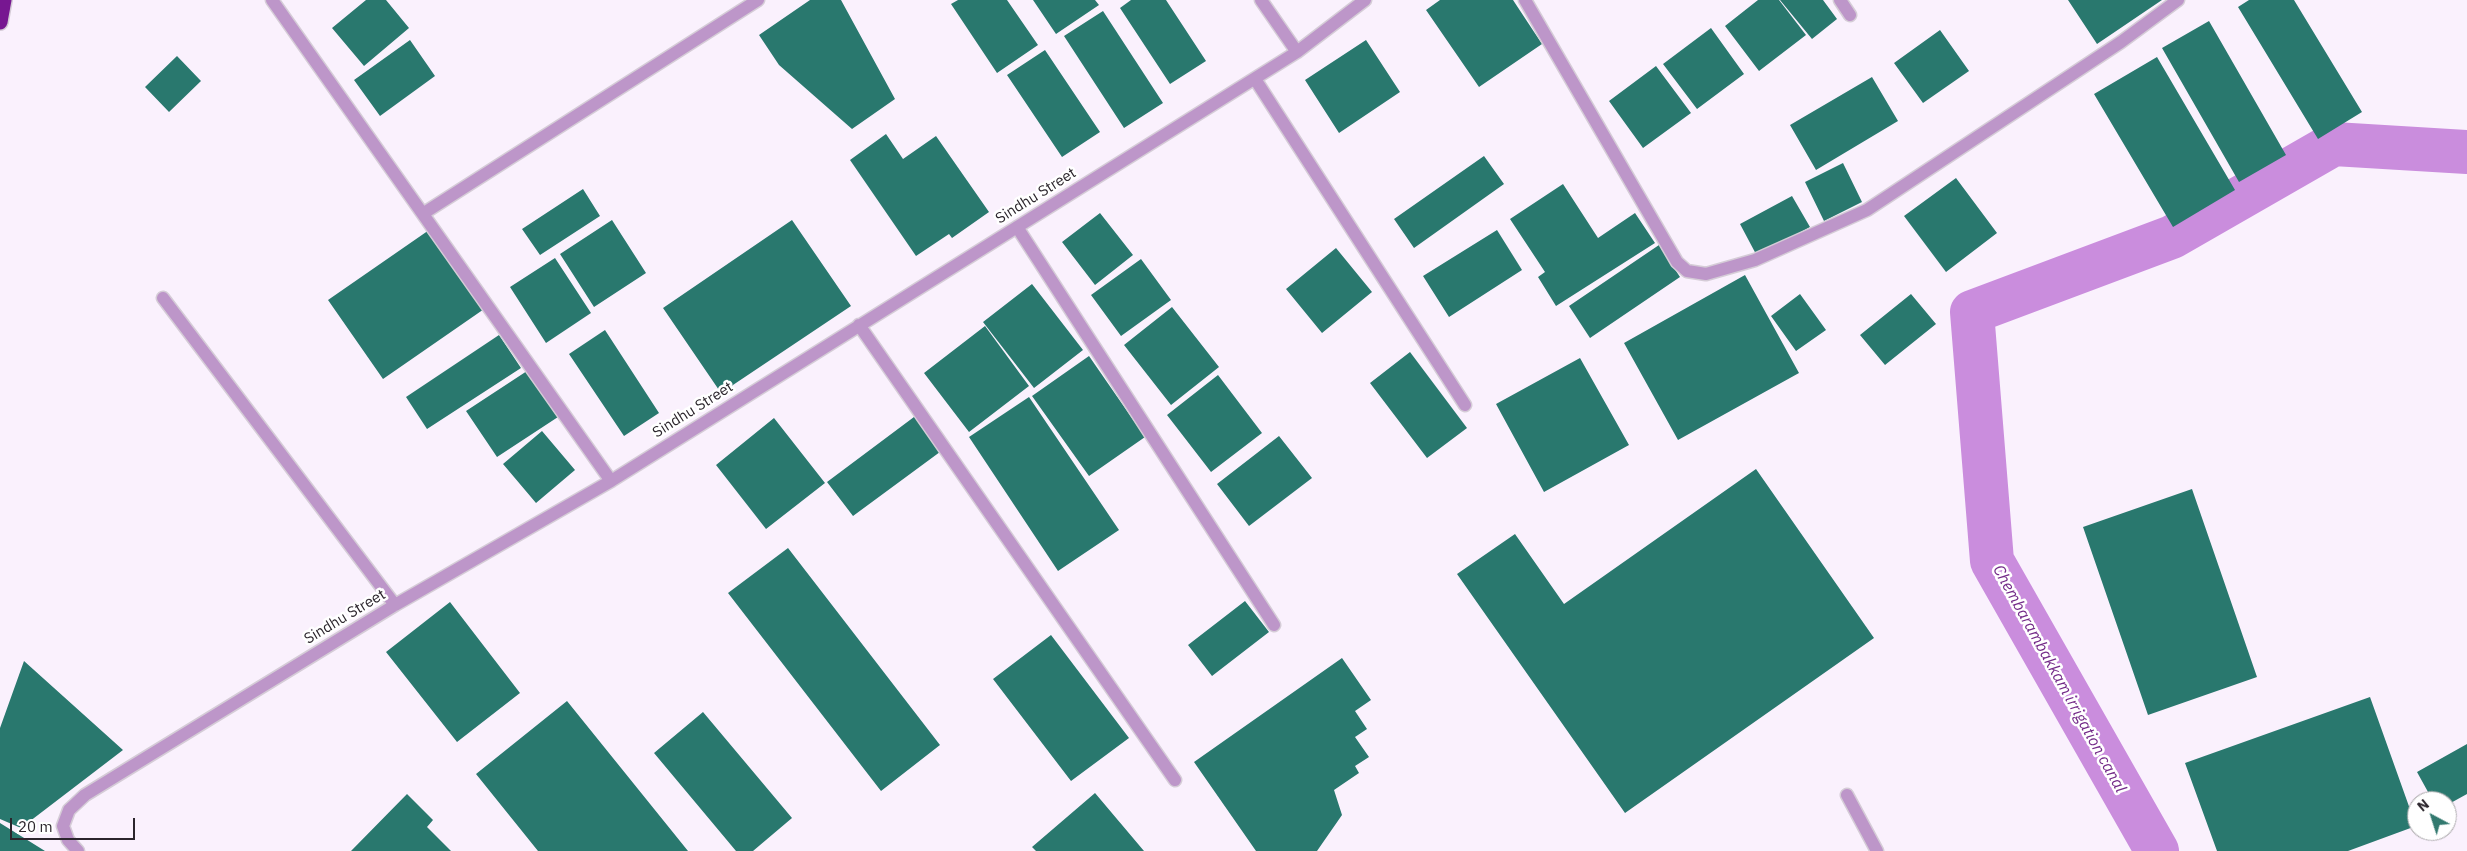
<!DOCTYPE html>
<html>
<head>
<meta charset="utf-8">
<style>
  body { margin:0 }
  #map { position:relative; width:2467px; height:851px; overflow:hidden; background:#faf1fd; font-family:"IBM Plex Sans",sans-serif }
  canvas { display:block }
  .north { position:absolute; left:2407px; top:791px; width:50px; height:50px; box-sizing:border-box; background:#fff; border:1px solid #aaa8ab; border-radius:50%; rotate:320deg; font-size:14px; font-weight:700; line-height:20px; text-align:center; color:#2b252c }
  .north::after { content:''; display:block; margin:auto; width:18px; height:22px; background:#32796f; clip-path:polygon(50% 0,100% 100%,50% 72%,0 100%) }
  .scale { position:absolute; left:10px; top:818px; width:125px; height:22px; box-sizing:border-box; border:2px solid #2b252c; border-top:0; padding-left:6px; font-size:15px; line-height:18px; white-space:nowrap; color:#2b252c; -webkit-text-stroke:4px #fff; paint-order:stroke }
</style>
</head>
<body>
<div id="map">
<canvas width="2467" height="851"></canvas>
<div class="north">N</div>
<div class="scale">20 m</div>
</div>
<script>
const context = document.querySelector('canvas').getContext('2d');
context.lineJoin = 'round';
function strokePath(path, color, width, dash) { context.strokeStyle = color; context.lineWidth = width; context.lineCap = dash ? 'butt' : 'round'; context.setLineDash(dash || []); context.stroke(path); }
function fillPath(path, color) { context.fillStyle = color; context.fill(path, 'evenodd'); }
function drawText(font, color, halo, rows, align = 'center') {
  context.font = font + ' "IBM Plex Sans",sans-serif'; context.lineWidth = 5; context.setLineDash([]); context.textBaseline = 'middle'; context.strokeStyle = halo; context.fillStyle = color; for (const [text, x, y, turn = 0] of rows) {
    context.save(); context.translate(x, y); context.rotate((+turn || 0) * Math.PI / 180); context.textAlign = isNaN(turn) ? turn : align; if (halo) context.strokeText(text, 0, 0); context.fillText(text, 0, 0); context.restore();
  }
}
strokePath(new Path2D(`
  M2157 851 1992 561 1972 312 2172 237 2334 144 2467 152`), '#ca8ddd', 44);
fillPath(new Path2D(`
  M366 0H386L409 28 364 66 332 28Z
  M810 0H841L895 99 852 129 779 65 759 35Z
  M958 0H1007L1038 45 997 73 951 4Z
  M1033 0H1095L1099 5 1056 34Z
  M1131 0H1166L1206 61 1170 84 1120 8Z
  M1440 0H1513L1542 44 1479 87 1426 10Z
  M1758 0H1779L1806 35 1759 71 1725 26Z
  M1780 0H1823L1837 19 1812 39Z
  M2068 0H2162L2097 44Z
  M2249 0H2294L2362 112 2318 139 2238 7Z
  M1103 11 1163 103 1124 128 1064 36Z
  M2209 21 2286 155 2239 182 2162 48Z
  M1711 28 1744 74 1697 109 1663 64Z
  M1940 30 1969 71 1923 103 1894 63Z
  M410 40 435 76 380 116 354 80Z
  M1366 40 1400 92 1339 133 1305 80Z
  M1045 50 1100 132 1062 157 1007 75Z
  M177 56 201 81 169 112 145 87Z
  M2157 57 2235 190 2173 227 2094 94Z
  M1656 66 1691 113 1643 148 1609 101Z
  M1872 77 1898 121 1816 170 1790 125Z
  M886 134 903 159 936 136 989 212 952 238 949 234 916 256 850 160Z
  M1484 156 1504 184 1414 248 1394 219Z
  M1843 163 1862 202 1824 221 1805 182Z
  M1956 178 1997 233 1946 272 1904 216Z
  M1563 184 1598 238 1635 213 1655 243 1556 306 1538 277 1545 272 1510 219Z
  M583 189 600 216 540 255 522 229Z
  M1792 196 1810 227 1757 256 1740 224Z
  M1100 213 1133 255 1095 285 1062 242Z
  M612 220 646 273 594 307 560 254Z
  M792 220 851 306 721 393 663 308Z
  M432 228 487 307 383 379 328 300Z
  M1497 230 1522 270 1449 317 1423 276Z
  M1659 245 1680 277 1590 338 1569 306Z
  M1336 248 1372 292 1322 333 1286 289Z
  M555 258 591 313 546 343 510 287Z
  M1141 259 1171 300 1121 336 1091 295Z
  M1745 275 1799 373 1678 440 1624 343Z
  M1032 284 1083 350 1034 388 983 322Z
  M1800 294 1826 330 1796 351 1771 316Z
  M1911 294 1936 324 1885 365 1860 335Z
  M1172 307 1219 367 1171 405 1124 345Z
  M985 326 1029 386 969 432 924 373Z
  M605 330 659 413 624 436 569 354Z
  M499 335 521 368 427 429 406 397Z
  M1410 352 1467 428 1427 458 1370 383Z
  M1089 356 1145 437 1089 476 1032 396Z
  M1580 358 1629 445 1544 492 1496 404Z
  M527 371 558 417 497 457 466 411Z
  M1218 375 1262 433 1211 472 1167 415Z
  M1029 397 1119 530 1058 571 969 437Z
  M918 414 944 449 853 516 827 482Z
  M774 418 825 483 766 529 716 465Z
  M542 431 575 470 536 503 503 464Z
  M1279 436 1312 478 1249 526 1217 484Z
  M1756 469 1874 638 1625 813 1457 574 1515 534 1564 604Z
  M2192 489 2257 677 2148 715 2083 527Z
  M788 548 940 745 881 791 728 593Z
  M1245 601 1269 632 1212 676 1188 645Z
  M450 602 520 693 457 742 386 652Z
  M1051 635 1129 738 1071 781 993 679Z
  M1342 658 1371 700 1355 711 1367 729 1355 737 1369 757 1355 766 1359 773 1334 790 1342 815 1317 851H1256L1194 762Z
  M24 661 123 750 21 828 0 819V728Z
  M2370 697 2416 826 2348 851H2217L2185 763Z
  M567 701 688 851H538L476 774Z
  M703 712 792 818 753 851H736L654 753Z
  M2467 744V794L2447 805V801H2433L2417 772Z
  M1095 793 1144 851H1036L1032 847Z
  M407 794 433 820 427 827 451 851H351Z
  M0 823 45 851H0Z`), '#29786e');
const lane = new Path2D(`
  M1847 795 1877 851`);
const street = new Path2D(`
  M272 0 611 481
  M1261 0 1297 52
  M1525 0 1677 262 1687 271 1706 274 1755 260 1867 210 2121 42 2178 0
  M1840 0 1850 15
  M1255 79 1465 405
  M424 213 758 0
  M1017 227 1274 625
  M163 298 395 605
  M859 325 1175 780
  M78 851 68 840 63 826 69 810 85 795 395 605 611 481 1297 52 1365 0`);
const highway = new Path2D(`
  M0 22 4 0`);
strokePath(lane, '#d5ccd7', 15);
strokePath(street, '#d5ccd7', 15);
strokePath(highway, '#d5ccd7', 18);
strokePath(lane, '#bd96c9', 12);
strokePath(street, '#bd96c9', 12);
strokePath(highway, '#771791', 15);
drawText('15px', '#2b252c', '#fff', [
  ["Sindhu Street",1036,196,-32],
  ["Sindhu Street",693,410,-32],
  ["Sindhu Street",345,617,-31]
]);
drawText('italic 16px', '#732a88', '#fff', [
  ["Chembarambakkam irrigation canal",2059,679,61]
]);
</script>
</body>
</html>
